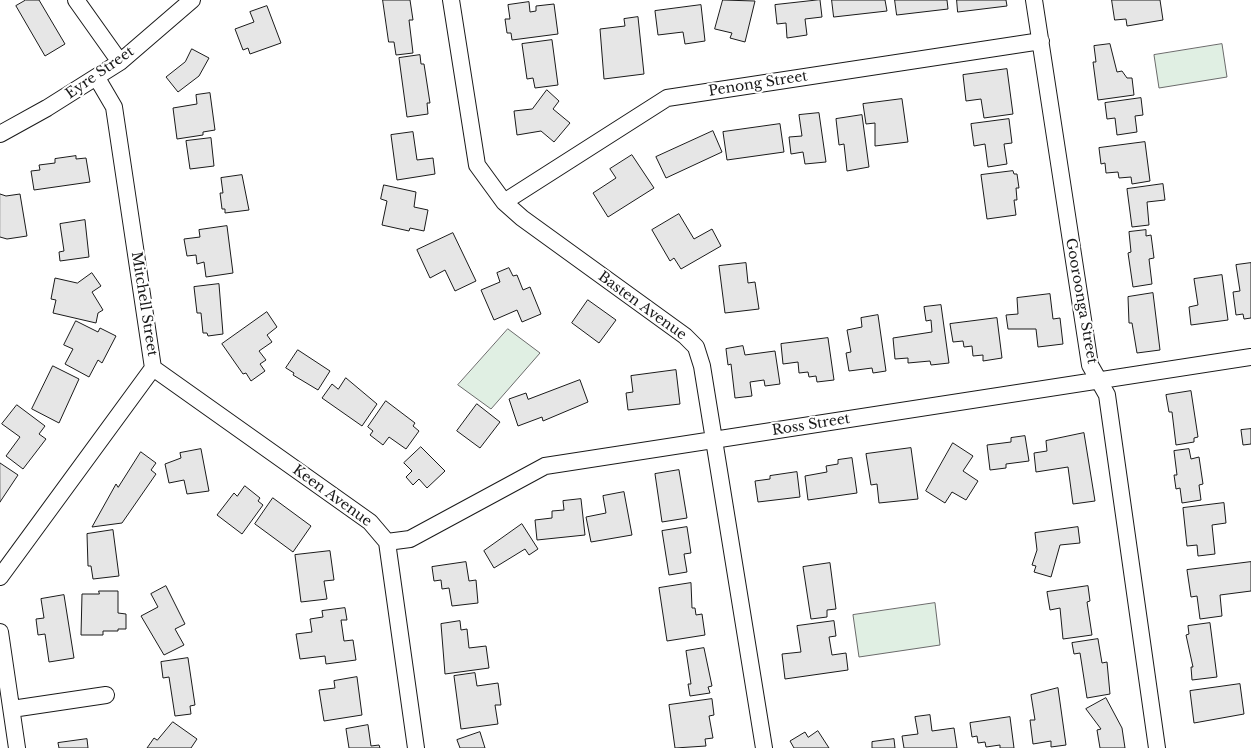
<!DOCTYPE html>
<html>
<head>
<meta charset="utf-8">
<style>
  body { margin:0 }
  canvas { display:block; background:#fff }
</style>
</head>
<body>
<canvas width="1251" height="748"></canvas>
<script>
const context = document.querySelector('canvas').getContext('2d');
context.lineJoin = 'round';
function fillPath(path, color) { context.fillStyle = color; context.fill(path, 'evenodd'); }
function strokePath(path, color, width, dash) { context.strokeStyle = color; context.lineWidth = width; context.lineCap = dash ? 'butt' : 'round'; context.setLineDash(dash || []); context.stroke(path); }
function drawText(font, color, halo, rows, align = 'center') {
  context.font = font + ' "Libre Baskerville",serif'; context.lineWidth = 4; context.setLineDash([]); context.textBaseline = 'middle'; context.strokeStyle = halo; context.fillStyle = color; for (const [text, x, y, turn = 0] of rows) {
    context.save(); context.translate(x, y); context.rotate((+turn || 0) * Math.PI / 180); context.textAlign = isNaN(turn) ? turn : align; if (halo) context.strokeText(text, 0, 0); context.fillText(text, 0, 0); context.restore();
  }
}
const green = new Path2D(`
  M1222 44 1227 77 1159 88 1154 55Z
  M508 329 540 353 491 409 458 385Z
  M935 603 940 645 859 657 853 615Z`);
fillPath(green, '#e0efe3');
strokePath(green, '#6a6a6a', 1);
const building = new Path2D(`
  M26 0H39L65 44 45 56 16 6Z
  M383 0H410L413 20H409L413 53 396 55 394 42H389Z
  M723 0 755 1 745 42 730 38 732 33 715 29Z
  M820 0 822 17 805 19 807 35 787 38 786 23 777 24 775 5Z
  M832 0H885L887 11 834 17Z
  M895 0H947L948 9 897 15Z
  M957 0H1006L1007 6 958 12Z
  M1112 0H1160L1163 20 1127 26 1126 19 1115 20Z
  M529 2 530 12 536 11V6L554 4 558 34 512 40 511 33H507L505 19H510L508 5Z
  M701 5 705 41 685 44 683 32 658 35 655 11Z
  M267 6 281 43 250 54 248 48 243 50 235 29 254 22 250 12Z
  M638 17 644 74 604 79 600 29 625 26 624 19Z
  M552 40 558 85 535 88 533 78 527 79 522 44Z
  M1110 44 1117 72 1122 71 1127 78H1132L1134 95 1098 100 1093 62H1096L1094 46Z
  M192 49 209 58 199 76 178 92 166 77 185 62Z
  M420 55 421 64H424L430 103H427L428 114 407 117 399 58Z
  M1007 69 1013 114 984 118 981 99 966 101 963 75Z
  M547 90 559 101 553 109 570 123 554 142 541 131 517 135 514 111 532 109Z
  M210 93 215 130 203 132V135L177 139 173 108 197 104 196 95Z
  M1141 98 1143 115 1135 116 1137 132 1117 135 1115 118 1107 119 1105 103Z
  M902 99 908 142 875 146V123L866 124 863 104Z
  M819 113 826 162 805 164 803 152 791 154 789 137 802 136 799 115Z
  M862 115 869 167 847 171 844 144 839 145 836 119Z
  M1009 119 1012 143 1004 144 1007 164 988 167 985 144 974 146 971 124Z
  M780 124 784 152 727 160 723 132Z
  M713 131 722 152 666 178 656 157Z
  M413 132 417 160 433 158 435 174 397 180 391 135Z
  M211 138 214 166 190 169 186 141Z
  M1145 142 1150 181 1132 184 1131 177 1119 178 1118 172 1106 173 1105 163 1101 164 1099 148Z
  M632 155 654 188 608 217 593 193 616 178 610 169Z
  M76 156V159L86 158 90 182 34 190 31 171 40 170 39 165 55 163V159Z
  M1013 171 1014 174H1017L1019 188H1016L1017 200H1014L1016 215 987 219 981 175Z
  M242 175 249 210 225 213V209H222L220 193H223L221 178Z
  M1163 184 1165 200 1147 202 1149 225 1132 227 1127 189Z
  M384 185 416 192 414 207 428 210 424 231 410 228 409 231 382 225 387 201 381 199Z
  M0 194 6 196 20 194 27 236 7 239 0 237Z
  M679 214 694 239 712 229 721 246 681 269 674 258 670 261 652 230Z
  M85 220 89 257 60 261 59 252 64 251 60 224Z
  M227 226 233 273 206 277 204 262 197 264 196 255 187 256 184 239 200 237 199 230Z
  M1146 230V236L1151 235 1154 258 1149 259 1152 284 1133 287 1128 253 1131 252 1129 232Z
  M453 233 476 281 455 291 445 270 430 278 417 250Z
  M746 263 748 283 755 282 759 309 725 313 719 266Z
  M1251 263V318L1244 319 1243 314 1236 315 1233 292 1240 291 1236 265Z
  M509 268 513 276 517 275 523 290 530 287 541 314 522 322 517 310 494 320 481 290 500 282 497 273Z
  M92 273 101 286 92 292 103 310 98 313 96 323 53 313 56 300 51 299 55 278 77 283Z
  M1222 275 1228 320 1191 325 1189 307 1198 305 1194 279Z
  M219 284 223 334 208 336 207 333H203L201 313H197L194 287Z
  M1153 293 1160 350 1137 353 1132 323H1129L1128 297Z
  M1050 294 1053 319 1060 318 1063 344 1038 347 1036 329H1008L1006 315 1018 314 1017 298Z
  M588 300 616 320 599 343 572 323Z
  M941 305 949 363 931 365 930 361 908 363V358L895 359 893 338 932 332 931 320 926 321 924 307Z
  M267 312 277 327 267 335 272 342 259 351 266 360 260 364 265 371 251 381 246 373 243 374 222 344Z
  M878 315 886 371 873 373 872 368 849 371 846 353 851 352 847 330 862 327 861 318Z
  M997 318 1002 358 983 361V355L973 356 972 346 964 347 963 341 953 342 950 324Z
  M76 321 98 332 100 328 116 336 102 363 98 360 89 377 65 364 73 349 64 345Z
  M828 338 834 380 817 382 816 376 809 377 808 372 799 373 798 362 783 364 781 344Z
  M743 346 745 355 775 351 780 384 765 386 764 380 750 382 752 396 735 398 731 364 728 365 726 349Z
  M298 350 330 371 318 390 293 375 294 373 286 368Z
  M53 366 79 379 59 423 32 409Z
  M676 370 680 404 628 410 626 393 633 392 631 376Z
  M346 378 377 404 362 426 322 398 332 384 338 389Z
  M580 380 588 402 543 421 542 417 518 426 509 399 526 393 528 399Z
  M1191 391 1198 437 1194 438V442L1176 445 1172 412H1169L1166 395Z
  M386 401 415 423 413 426 419 431 406 449 389 437 383 445 370 435 373 431 368 427Z
  M477 404 500 422 480 448 457 431Z
  M17 405 45 426 39 434 46 439 23 469 6 456 20 437 2 424Z
  M1251 429V444L1243 445 1241 430Z
  M1084 433 1095 501 1073 504 1068 467 1036 472 1034 453 1047 451 1046 441Z
  M1025 436 1029 461 1006 464V468L990 470 987 445 1011 442V438Z
  M953 443 973 456 963 471 978 481 966 500 952 492 945 503 926 491Z
  M421 447 445 471 427 488 419 479 413 485 406 477 412 471 404 463Z
  M911 448 918 499 879 503 877 484 871 485 866 454Z
  M201 449 209 491 187 494 184 480 169 483 165 464 181 458 180 453Z
  M1189 449 1191 459 1199 457 1203 484 1199 485 1201 500 1182 503 1180 488 1176 489 1174 475H1177L1174 451Z
  M141 452 156 463 151 470 156 474 122 523 92 527 116 484 118 487Z
  M852 458 857 493 808 500 805 476 827 472 826 466 838 464V460Z
  M0 463 18 475 0 502Z
  M679 470 687 518 662 522 655 474Z
  M797 472 800 497 758 502 755 481 770 479V476Z
  M245 486 260 498 258 501 263 505 242 534 217 515 234 493 237 496Z
  M624 492 632 535 591 542 586 517 606 513 603 496Z
  M273 498 311 526 293 552 255 524Z
  M581 499 585 535 537 540 535 520 552 518V511L564 510 563 501Z
  M1224 503 1226 523 1212 525 1215 554 1198 556 1197 545 1187 546 1183 508Z
  M522 524 538 549 529 555 525 549 494 568 484 551Z
  M687 527 691 553 684 554 687 572 669 575 662 531Z
  M1078 527 1080 543 1060 545 1051 577 1034 572 1036 566 1032 565 1037 550 1035 533Z
  M113 530 119 576 93 579 91 566H88L87 534Z
  M330 551 334 580 324 581 327 599 301 602 295 555Z
  M466 562 469 581 476 580 478 603 452 606 449 588 442 589 441 580 434 581 432 567Z
  M1251 562V591L1220 595 1222 616 1200 619 1197 596 1191 597 1187 570Z
  M830 563 836 609 827 610V617L811 619 803 567Z
  M691 583 692 608H695L696 615 702 614 705 635 667 641 659 588Z
  M166 586 185 624 175 629 184 645 164 655 141 616 158 607 151 594Z
  M1088 586 1090 601 1087 602 1092 635 1063 639 1060 608 1050 610 1047 592Z
  M99 591H118V613L126 614V629H118V631H103V635H81L82 594H99Z
  M64 595 74 658 49 662 45 634 38 635 36 619 44 618 41 599Z
  M345 608 347 620H341L344 641 353 640 356 660 326 664 325 656 300 659 296 634 312 632 310 619 323 617 322 611Z
  M460 621 461 630 467 629 469 648 486 646 489 668 445 674 441 624Z
  M834 621 836 636 829 637 832 655 846 653 848 670 785 679 782 654 801 652 797 626Z
  M1210 623 1217 677 1192 680 1191 667H1193L1186 635 1189 634 1188 626Z
  M1098 639 1102 663 1107 662 1110 694 1087 698 1080 653 1074 654 1072 643Z
  M704 648 712 686 708 687 710 693 690 696 688 684H691L686 651Z
  M188 658 195 705 190 706 191 714 175 716 169 677 163 678 161 662Z
  M475 673 477 686 498 683 501 705H495L498 724 461 729 454 676Z
  M357 677 362 715 324 721 319 690 335 688 334 681Z
  M1240 684 1244 714 1194 723 1190 691Z
  M1058 688 1066 745 1051 747V741L1033 744 1030 720H1035L1031 695Z
  M1106 698 1122 728 1125 748H1100L1097 730 1101 729 1086 709Z
  M712 699 714 715 709 716 713 738 705 739 706 746 675 748 669 705Z
  M930 715 932 731 954 728 957 748H904L902 736 918 734 915 717Z
  M1010 717 1014 748H1000V745L986 747 985 742 978 743 977 736 972 737 970 723Z
  M173 722 197 739 191 748H147L154 738 157 740Z
  M368 725 371 746 379 745 380 748H349L346 729Z
  M818 731 829 748H794L790 741 805 732 808 737Z
  M480 732 485 748H460L457 740Z
  M87 739 88 748H59L58 743Z
  M894 739 895 748H872V742Z`);
fillPath(building, '#e6e6e6');
strokePath(building, '#1a1a1a', 1);
const minor = new Path2D(`
  M76 0 120 62
  M451 0 477 165 504 202 522 218 685 336 696 347 702 366 764 748
  M1034 0 1090 365 1107 395 1157 748
  M0 134 47 108 120 62 192 0
  M504 202 667 98 1041 41
  M153 368 370 522 387 542 416 748
  M387 542 410 539 545 466 1251 357
  M0 577 153 368 114 107 97 78
  M0 632 17 748
  M12 709 106 695`);
strokePath(minor, '#1a1a1a', 18);
strokePath(minor, '#fff', 16);
drawText('14px', '#1a1a1a', '#fff', [
  ["Eyre Street",100,73,-35],
  ["Penong Street",758,84,-9],
  ["Gooroonga Street",1081,301,80],
  ["Mitchell Street",144,304,81],
  ["Basten Avenue",642,306,36],
  ["Ross Street",811,425,-9],
  ["Keen Avenue",332,496,36]
]);
</script>
</body>
</html>
